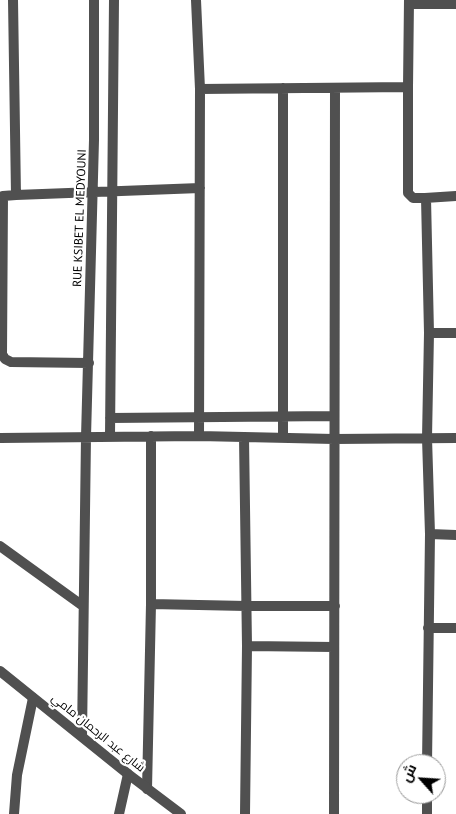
<!DOCTYPE html>
<html>
<head>
<meta charset="utf-8">
<style>
  body { margin:0 }
  #map { position:relative; width:456px; height:814px; overflow:hidden; background:#fff; font-family:"PT Sans",Cairo,sans-serif }
  canvas { display:block }
  .north { position:absolute; left:396px; top:754px; width:50px; height:50px; box-sizing:border-box; background:#fff; border:1px solid #999; border-radius:50%; rotate:296deg; font-size:14px; font-weight:700; line-height:20px; text-align:center; color:#000 }
  .north::after { content:''; display:block; margin:auto; width:18px; height:22px; background:#000; clip-path:polygon(50% 0,100% 100%,50% 72%,0 100%) }
</style>
</head>
<body>
<div id="map">
<canvas width="456" height="814"></canvas>
<div class="north">ش</div>
</div>
<script>
const context = document.querySelector('canvas').getContext('2d');
context.lineJoin = 'round';
function strokePath(path, color, width, dash) { context.strokeStyle = color; context.lineWidth = width; context.lineCap = dash ? 'butt' : 'round'; context.setLineDash(dash || []); context.stroke(path); }
function drawText(font, color, halo, rows, align = 'center') {
  context.font = font + ' "PT Sans",Cairo,sans-serif'; context.lineWidth = 4.5; context.setLineDash([]); context.textBaseline = 'middle'; context.strokeStyle = halo; context.fillStyle = color; for (const [text, x, y, turn = 0] of rows) {
    context.save(); context.translate(x, y); context.rotate((+turn || 0) * Math.PI / 180); context.textAlign = isNaN(turn) ? turn : align; if (halo) context.strokeText(text, 0, 0); context.fillText(text, 0, 0); context.restore();
  }
}
strokePath(new Path2D(`
  M13 0 16 195 200 188
  M196 0 200 89 199 436
  M409 0 408 87V193L413 198H426L429 333 427 438 430 534 427 764
  M409 4H456
  M283 88V437
  M200 89 408 87
  M16 195 3 196 2 354 5 359 11 362 89 363
  M425 198 456 196
  M429 333H456
  M110 418 334 416
  M110 436 114 0
  M244 437 247 646 245 814
  M0 438 199 436 334 439 456 438
  M430 534 456 535
  M0 546 83 606
  M151 604 246 606H335
  M428 628H456
  M247 646 334 647
  M82 736 86 437 94 140V0
  M147 789 151 604V436
  M14 814 17 775 33 698
  M119 814 128 774
  M334 814 335 88
  M427 814V794`), '#505050', 10);
strokePath(new Path2D(`
  M0 671 128 774 181 814`), '#505050', 10);
drawText('12px', '#000', '#fff', [
  ["RUE KSIBET EL MEDYOUNI",80,218,-88],
  ["شارع عبد الرحمان مامي",98,733,39]
]);
</script>
</body>
</html>
